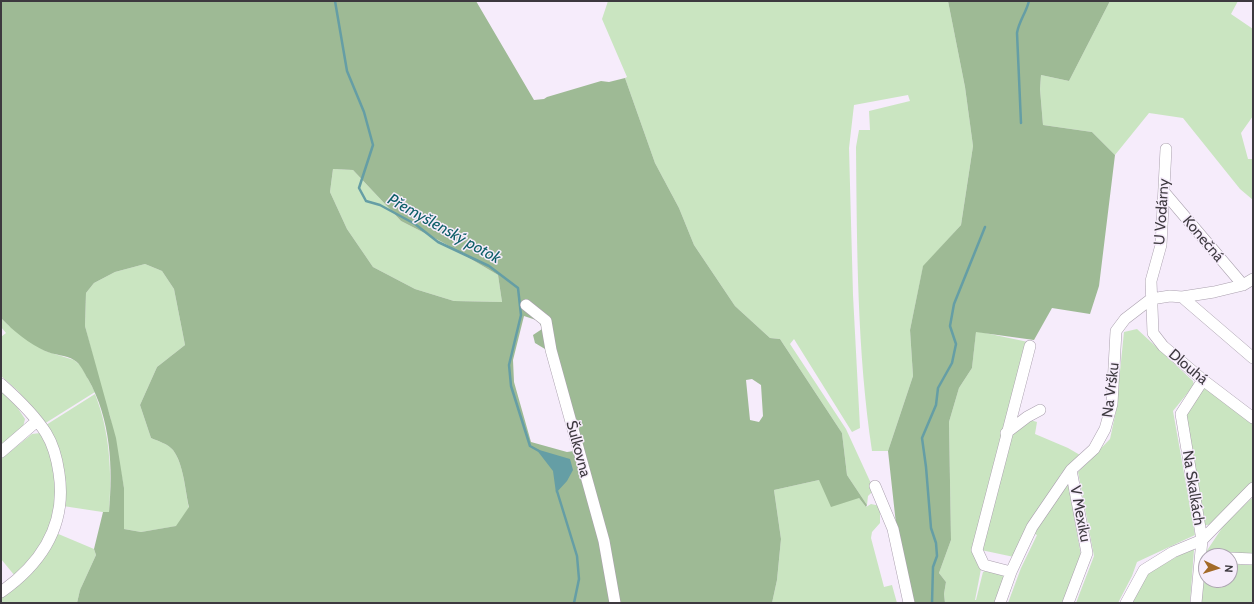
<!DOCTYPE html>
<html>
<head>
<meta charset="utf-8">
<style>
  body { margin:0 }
  #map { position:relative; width:1254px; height:604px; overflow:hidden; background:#f6ecfb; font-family:Cabin,sans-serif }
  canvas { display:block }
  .frame { position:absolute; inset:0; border:2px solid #3d393f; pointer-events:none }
  .north { position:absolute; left:1198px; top:548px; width:40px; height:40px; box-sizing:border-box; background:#f6ecfb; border:1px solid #aca4b0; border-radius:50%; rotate:94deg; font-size:11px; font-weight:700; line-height:16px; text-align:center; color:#3d393f }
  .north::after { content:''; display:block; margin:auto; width:14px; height:18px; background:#a36a28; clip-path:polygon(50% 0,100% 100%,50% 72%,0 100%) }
</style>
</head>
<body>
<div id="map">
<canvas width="1254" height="604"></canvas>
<div class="frame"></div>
<div class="north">N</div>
</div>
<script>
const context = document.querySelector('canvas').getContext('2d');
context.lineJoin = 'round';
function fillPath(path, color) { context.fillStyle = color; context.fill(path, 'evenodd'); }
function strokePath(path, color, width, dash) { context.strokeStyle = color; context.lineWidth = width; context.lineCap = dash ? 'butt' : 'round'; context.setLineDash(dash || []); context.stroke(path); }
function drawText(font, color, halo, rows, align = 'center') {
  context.font = font + ' Cabin,sans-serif'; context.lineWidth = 3; context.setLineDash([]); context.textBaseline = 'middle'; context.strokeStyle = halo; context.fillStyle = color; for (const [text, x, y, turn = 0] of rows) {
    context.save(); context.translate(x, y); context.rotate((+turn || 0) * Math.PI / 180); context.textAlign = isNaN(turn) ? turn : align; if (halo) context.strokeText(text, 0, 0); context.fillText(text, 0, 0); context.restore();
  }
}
fillPath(new Path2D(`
  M608 1H948L965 87 973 146 961 225 923 267 910 330 913 376 888 451H872C857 351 857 249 856 147L859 130H870L869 111 910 101 908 95 854 105 849 148 853 295 860 428 852 432 794 339 790 344 846 429 874 490 868 496 867 505 847 475 842 433 780 339 770 338 735 306 694 245 679 208 655 163 625 78 627 77 602 19Z
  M1110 1H1238L1231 14 1253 29V116L1241 133 1248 159H1253V200L1240 189 1183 118 1149 113 1115 155 1092 132 1043 125 1040 89 1041 75 1069 81Z
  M333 169 353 170 401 221 442 242 498 275 502 302 454 301 415 289 373 267 347 229 330 192Z
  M145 264 162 271 174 289 185 345 157 367 140 405 151 438C158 441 168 444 173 450 184 465 185 490 189 508L177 526 141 532 124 529V488L110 416 103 396 85 326 86 293 94 283 115 272Z
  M1 318 9 326 45 351 74 360 81 366 95 392 44 424 18 391 1 376V337L6 333 1 327Z
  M1137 329 1193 381 1194 385 1173 411 1195 535 1137 562 1132 576 1118 603H1076L1094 556 1078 472 1110 439 1116 411 1124 332Z
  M976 331 1028 342 974 556 981 569 975 600H976L983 572 985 571 1005 575 996 603H945L944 594 946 582 939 573 951 540 949 422 959 388 972 368Z
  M1204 386 1253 423V483L1212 524 1202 526 1184 416Z
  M1 390 11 398 25 419 23 427 1 446Z
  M95 394C110 432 112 472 109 513L63 506 46 425Z
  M1030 420 1037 422 1035 434 1068 448 1080 455 1065 471 1061 474 1014 557 981 550 1008 436Z
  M40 433 45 437 57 478 53 520 42 545 15 576 1 559V459L32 434Z
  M1067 478 1081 555 1064 603H1008L1021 568 1037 535 1033 533Z
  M819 480 859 498 866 507 871 504 880 506V523L872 532 871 538 884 587 892 585 897 603H772L777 580 781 539 774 490Z
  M1253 497V555L1206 552 1226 522Z
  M56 533 94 549 96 555 80 590 77 603H1V597Z
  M1189 550H1194L1190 603H1131L1144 575Z
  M1203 563H1206V580H1230V564L1253 565V603H1201Z`), '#cae5c1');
fillPath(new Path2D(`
  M1 1H476L534 100 544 99 547 97 601 81 609 82 625 78 655 163 679 208 694 245 735 306 770 338 780 339 842 433 847 475 867 505 866 507 859 498 831 507 819 480 774 490 781 539 777 580 772 603H77L80 590 96 555 94 549 103 512H109C113 468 111 419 88 379 84 373 81 364 74 360 66 355 54 355 45 351 30 344 13 331 1 318ZM333 169 353 170 401 221 442 242 498 275 502 302 454 301 415 289 373 267 347 229 330 192ZM145 264 162 271 174 289 185 345 157 367 140 405 151 438C158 441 168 444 173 450 184 465 185 490 189 507L176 526 141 532 124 529V488L116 438 85 326 86 293 94 283 115 272ZM524 316 539 321 542 329 533 335 535 343 545 349 574 451 567 452 531 442 514 382 513 360ZM752 379 761 385 763 416 759 422 750 420 746 380Z
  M948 1H1110L1069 81 1041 75 1040 89 1043 125 1092 132 1115 155 1099 286 1090 314 1052 308 1034 340 976 332 972 368 959 388 949 422 951 540 939 573 946 582 944 594 945 603H914L896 524 888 451 913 376 910 330 923 266 961 225 973 146 965 87Z`), '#9eba95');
fillPath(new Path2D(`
  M536 449 570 459 573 470 567 481 556 493 553 471Z`), '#659ea5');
strokePath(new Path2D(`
  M335 1 347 71 364 112 373 145 359 188 366 201 380 205 415 224 438 242 489 266 518 288 521 315 509 365 511 386 530 446 539 451
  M1021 123 1017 33C1019 21 1026 13 1029 1
  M557 491 577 556 579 579 574 603
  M932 603 933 567 937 556 936 543 931 528 926 467 922 438 936 405 938 388 952 363 956 344 950 326 954 304 985 227`), '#659ea5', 2.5);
const minor = new Path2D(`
  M1166 149 1161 245 1151 281 1153 333 1163 346 1203 380 1253 418
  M1164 192 1243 285
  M1182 297 1253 358
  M526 305 546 321 551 350 604 541 615 603
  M1 384C18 399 34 414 46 433 54 446 57 459 59 473 67 525 42 563 1 592
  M1006 433 1027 417 1040 410
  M1 452 37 421
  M875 486 893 529 909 603
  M1230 558 1253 559
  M1011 572 984 565 977 550 1030 346
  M1000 603 1011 572 1032 527 1071 470 1094 449 1105 429 1112 404 1116 331 1125 319 1151 299 1170 296 1182 297 1214 292 1243 285 1253 279
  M1068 603 1087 553 1071 470
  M1126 603 1144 570 1173 552 1202 540 1253 488
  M1196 603 1202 540 1181 414 1203 380`);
strokePath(minor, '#aaa0ae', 12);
strokePath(minor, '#fff', 11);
drawText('15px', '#3d393f', '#f6ecfb', [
  ["U Vodárny",1162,212,-86],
  ["Konečná",1203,239,50],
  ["Dlouhá",1188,367,40],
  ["Na Vršku",1111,390,-83],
  ["Šulkovna",578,449,75],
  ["Na Skalkách",1193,488,81],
  ["V Mexiku",1080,514,79]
]);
drawText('italic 16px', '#0e5f68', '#f6ecfb', [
  ["Přemyšlenský potok",444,229,29]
]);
</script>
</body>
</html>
